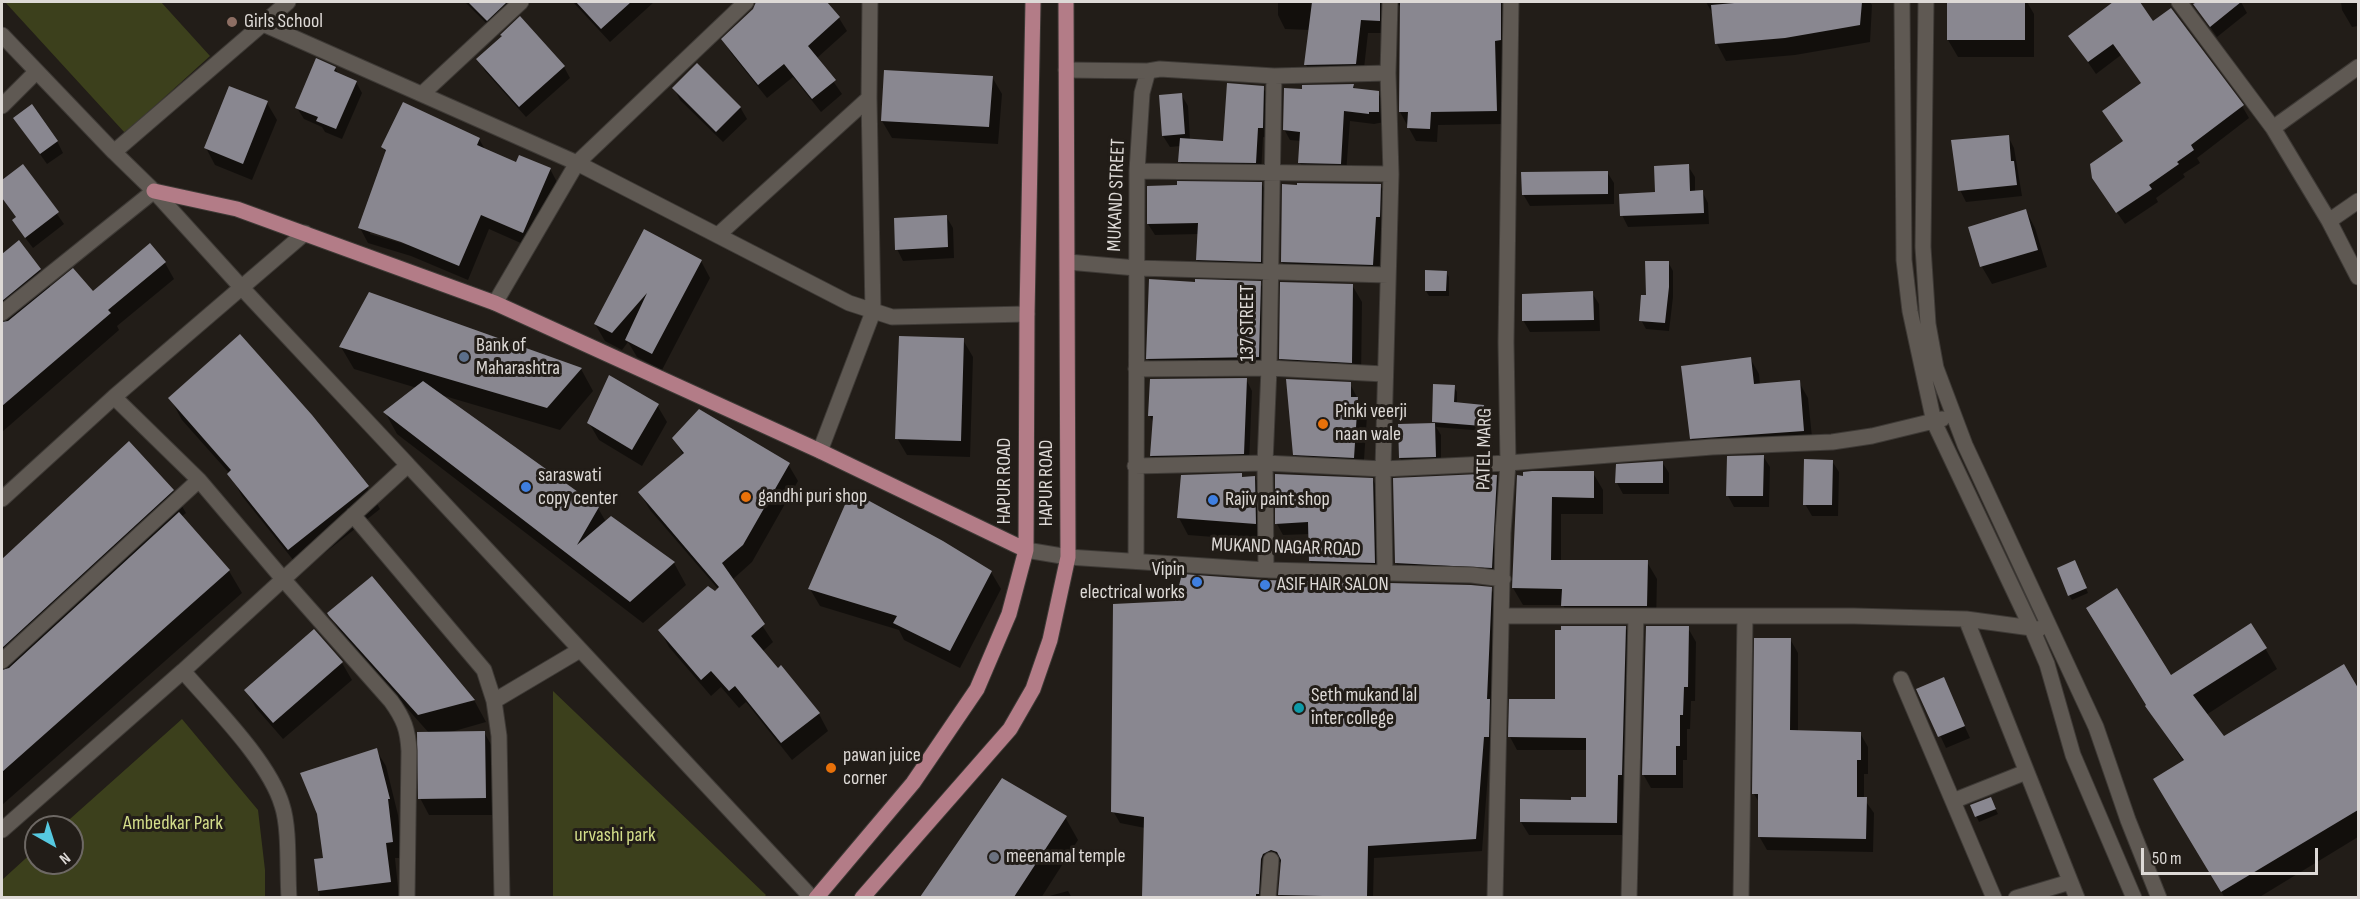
<!DOCTYPE html>
<html>
<head>
<meta charset="utf-8">
<style>
  body { margin:0 }
  #map { position:relative; width:2360px; height:899px; overflow:hidden; background:#221d18; font-family:"Sofia Sans Condensed",sans-serif }
  canvas { display:block }
  .frame { position:absolute; inset:0; border:3px solid #ddd9d6; pointer-events:none }
  .north { position:absolute; left:24px; top:815px; width:60px; height:60px; box-sizing:border-box; background:#221d18; border:2px solid #6d6864; border-radius:50%; rotate:141deg; font-size:16px; font-weight:700; line-height:24px; text-align:center; color:#ddd9d6 }
  .north::after { content:''; display:block; margin:auto; width:21px; height:27px; background:#56c9e0; clip-path:polygon(50% 0,100% 100%,50% 72%,0 100%) }
  .scale { position:absolute; left:2141px; top:848px; width:177px; height:27px; box-sizing:border-box; border:3px solid #ddd9d6; border-top:0; padding-left:8px; font-size:18px; line-height:21px; white-space:nowrap; color:#ddd9d6; -webkit-text-stroke:4px #221d18; paint-order:stroke }
</style>
</head>
<body>
<div id="map">
<canvas width="2360" height="899"></canvas>
<div class="frame"></div>
<div class="north">N</div>
<div class="scale">50 m</div>
</div>
<script>
const context = document.querySelector('canvas').getContext('2d');
context.lineJoin = 'round';
function fillPath(path, color) { context.fillStyle = color; context.fill(path, 'evenodd'); }
function strokePath(path, color, width, dash) { context.strokeStyle = color; context.lineWidth = width; context.lineCap = dash ? 'butt' : 'round'; context.setLineDash(dash || []); context.stroke(path); }
function drawText(font, color, halo, rows, align = 'center') {
  context.font = font + ' "Sofia Sans Condensed",sans-serif'; context.lineWidth = 6; context.setLineDash([]); context.textBaseline = 'middle'; context.strokeStyle = halo; context.fillStyle = color; for (const [text, x, y, turn = 0] of rows) {
    context.save(); context.translate(x, y); context.rotate((+turn || 0) * Math.PI / 180); context.textAlign = isNaN(turn) ? turn : align; if (halo) context.strokeText(text, 0, 0); context.fillText(text, 0, 0); context.restore();
  }
}
fillPath(new Path2D(`
  M5 2H161L210 56 125 133Z
  M553 691 766 895 764 897H553Z
  M182 719 258 810 265 870V897H2V880L36 849V863H72V827H61Z`), '#3c401c');
fillPath(new Path2D(`
  M465 2H509L512 7 494 31Z
  M573 2H654L610 42Z
  M764 2H825L839 18 847 31 817 58 842 94 821 112 793 77 767 98 731 53 723 39Z
  M1278 2H1509L1508 53 1502 54 1504 124 1438 125 1437 142 1416 141 1400 112 1401 6 1398 5 1388 11 1387 33H1368L1363 77 1314 78 1306 65 1310 30 1285 29 1278 15Z
  M1706 2H1870L1872 5 1870 42 1795 55 1726 61 1717 44 1714 16Z
  M1949 2H2027L2034 14V57H1958L1948 40Z
  M2115 2H2139L2153 23 2242 106 2249 118 2197 158 2200 163 2183 174 2185 177 2156 198 2158 202 2125 224 2102 191 2124 142 2142 84 2121 55 2096 74 2070 36Z
  M2199 2H2241L2247 13 2217 37 2195 5Z
  M2341 2H2358V26L2352 27 2342 10Z
  M478 59 564 67 570 78 526 117 485 71Z
  M335 68 339 75 356 82 362 93 342 139 325 132 322 127 304 119 297 108Z
  M992 77 1002 94 998 144 892 138 882 121Z
  M1353 85 1356 90 1378 93 1384 103V122L1374 124 1350 121 1346 173H1306L1300 163 1301 141 1290 140 1284 129Z
  M674 88 740 107 747 119 723 142 680 100Z
  M1263 88 1269 98V138L1263 137 1261 173 1186 172 1180 161 1181 146 1170 147 1163 136 1181 94 1188 106 1190 140 1225 142Z
  M267 103 277 120 252 180 215 165 206 148Z
  M22 129 57 141 63 153 47 164Z
  M2008 136 2014 148 2022 196 1966 202 1960 190Z
  M479 139 486 151 517 164 550 169 558 184 532 248 489 229 468 280 411 256 368 243 360 228 386 154 383 147ZM370 230 409 242 408 245 370 234Z
  M23 166 64 224 33 248 20 231 17 218 2 198V182Z
  M1688 166 1695 177V192L1702 191 1708 203 1709 224 1628 227 1622 215 1657 194Z
  M1607 172 1614 183V204L1530 206 1523 194Z
  M1262 184 1268 196 1267 273 1204 271 1197 260 1199 234 1155 235 1148 224Z
  M1380 185 1386 196V228H1382L1379 276 1289 273 1282 262Z
  M2026 211 2035 228 2047 267 1992 284 1982 267 1970 228Z
  M946 216 953 228 954 258 903 261 897 249Z
  M19 242 40 270 51 288 92 293 150 245 165 263 174 279 117 326 119 330 2 432V256Z
  M701 261 710 278 662 370 637 357 628 342 622 350 605 341 595 324Z
  M1668 262 1673 271V297L1669 331 1646 329 1641 320 1647 297Z
  M1446 272 1449 277V296H1429L1426 291Z
  M1260 283 1266 294 1265 368 1154 370 1148 359 1196 284Z
  M1352 285 1362 302 1361 379 1290 375 1280 358Z
  M1592 293 1599 304 1600 331 1530 332 1523 320Z
  M963 340 973 357 970 457 907 455 897 438Z
  M341 347 581 369 593 391 560 430 441 395 598 508 606 522 611 518 674 563 686 585 643 623 397 434 385 412 417 388 354 369Z
  M1750 358 1759 374 1760 385 1799 382 1808 398 1813 447 1700 454 1691 438Z
  M1246 379 1252 391 1249 465 1158 467 1151 456 1154 423 1149 415Z
  M1350 384 1367 416 1363 474 1304 471 1294 454Z
  M1454 387 1457 392V404L1483 406 1486 412 1484 431 1436 427 1441 435V468L1407 469 1400 458 1399 425 1435 424 1433 422Z
  M170 398 367 487 380 509 302 571 242 496 230 474 182 420Z
  M657 405 667 422 642 466 599 440 589 423Z
  M674 439 788 464 798 481 752 562 732 580 773 642 762 652 819 714 828 731 792 760 746 702 739 708 721 687 711 696 669 647 660 630 719 590 650 510 640 493 684 456Z
  M129 443 173 491 186 513 181 517 229 571 242 593 2 805V561Z
  M1763 456 1770 467 1769 507H1734L1728 496Z
  M1832 461 1839 472 1838 516H1812L1805 504Z
  M1662 462 1669 473V494H1623L1617 483Z
  M1593 473 1603 490V514H1561V561L1647 562 1657 579 1656 623H1573L1563 605H1523L1513 588 1518 477Z
  M1241 475 1243 478 1255 477 1264 494 1265 541 1188 535 1179 518Z
  M1276 475 1373 480 1379 491 1381 574 1317 572 1310 561V534L1283 535 1277 524Z
  M1497 476 1503 488 1498 579 1403 574 1396 563Z
  M2077 567 2088 593 2072 600 2069 595Z
  M991 572 1001 589 960 668 904 640 899 630 820 606 810 589Z
  M371 578 474 700 486 722 451 732H484L494 750 495 815H429L420 798 429 733 342 635 329 613Z
  M1265 581 1491 589 1498 601 1495 748H1490L1482 851 1374 858 1373 898H1281L1280 895 1282 863 1279 862 1270 866 1265 898H1143L1145 828 1120 823 1113 811 1176 603Z
  M1625 627 1633 640 1624 835H1529L1521 822 1572 801 1587 799 1588 750H1517L1510 737 1557 700Z
  M1688 628 1696 642 1695 701H1691L1690 729H1687V760H1683V788H1651L1643 774Z
  M1790 639 1798 653V732L1860 733 1868 747V774H1864V799L1874 813 1873 852 1767 850 1759 836 1760 804 1754 794Z
  M2265 648 2277 669 2206 715 2223 738 2344 666 2358 691V837L2258 898H2225L2167 800 2184 762 2147 707 2170 677Z
  M342 663 352 680 283 739 256 708 246 691Z
  M1943 679 1970 738 1946 748 1918 689Z
  M376 750 386 766 398 815 402 858H395L399 898H320L315 860 324 859Z
  M1003 780 1065 817 1078 840 1041 898H922Z
  M1993 804 1998 814 1979 822 1972 806Z
  M1068 891 1072 898H1042Z`), '#0007');
fillPath(new Path2D(`
  M468 2H507L487 21Z
  M576 2H631L601 29Z
  M756 2H827L840 17 808 46 836 80 812 99 784 64 758 85 721 39 753 9Z
  M1312 2H1380V21L1361 20 1356 64 1304 65Z
  M1400 2H1501V40L1495 41 1497 111 1431 112 1430 129 1407 128 1408 112H1399Z
  M1746 2H1862L1860 25 1785 38 1715 44 1711 5Z
  M1947 2H2025V40H1947Z
  M2113 2H2140L2153 21 2171 8 2244 105 2191 145 2194 150 2177 162 2179 164 2149 185 2152 189 2116 213 2092 178 2090 164 2123 141 2102 111 2141 83 2113 44 2088 62 2068 36Z
  M2197 2H2241L2210 27 2193 4Z
  M520 16 565 66 519 107 476 59 502 36 500 35Z
  M316 58 336 67 334 71 357 81 336 129 316 121 318 117 295 108Z
  M697 63 741 107 716 132 672 88Z
  M884 70 993 76 989 127 881 121Z
  M1227 83 1264 86 1263 128H1258L1256 163 1178 162 1180 138 1223 141Z
  M1354 84 1353 88 1379 91V112H1369V114L1344 111 1341 164 1298 163 1300 132 1283 130 1284 88 1302 89V85Z
  M229 86 268 101 243 164 204 148Z
  M1182 93 1185 134 1162 136 1159 95Z
  M403 102 480 138 477 145 516 162 519 155 551 168 523 233 481 215 459 266 401 242 358 228 386 150 381 147Z
  M32 104 58 141 40 154 13 118Z
  M2009 135 2011 161H2014L2017 185 1958 191 1951 140Z
  M23 164 59 212 25 238 12 220 16 217 2 198V180Z
  M1689 164 1690 191 1703 190 1704 213 1620 216 1619 194 1655 192 1654 166Z
  M1608 171V194L1522 195 1521 172Z
  M1177 181 1262 182 1261 262 1196 260 1198 223 1147 224V186L1177 185Z
  M1297 183 1381 184 1380 217H1376L1373 265 1281 262 1282 184 1297 185Z
  M2026 209 2038 250 1980 267 1968 227Z
  M947 215 948 247 895 250 894 218Z
  M644 229 702 260 652 354 625 340 647 293 612 333 594 324Z
  M19 240 41 269 2 301V254Z
  M150 243 166 262 108 310 111 313 2 406V322L8 321 73 268 93 291Z
  M1645 261H1669V287L1665 323 1639 321 1641 295H1646Z
  M1425 270 1447 271 1446 291H1425Z
  M1149 279 1195 282V279L1261 281 1259 357 1146 359Z
  M1280 282 1353 284 1352 363 1279 359Z
  M1593 291 1594 320 1522 321V294Z
  M369 292 582 368 547 408 339 347Z
  M240 334 312 415 369 486 288 550 227 474 231 470 168 398Z
  M899 336 964 338 961 441 895 439Z
  M1751 357 1754 384 1800 380 1804 431 1690 439 1681 366Z
  M609 375 659 404 632 450 587 423Z
  M1247 378 1244 454 1150 456 1153 416H1148L1150 379Z
  M1286 379 1351 382V397H1358L1354 458 1293 455Z
  M423 381 599 507 577 545 611 516 675 562 630 602 383 412Z
  M1433 384 1455 385 1454 402 1484 405 1482 426 1432 422Z
  M699 409 790 463 743 545 722 563 765 624 751 636 778 668 781 665 820 713 781 743 735 686 729 691 711 671 701 680 658 630 708 586 715 591 719 587 638 492 684 453 672 438Z
  M1435 423 1436 457 1399 458 1398 424Z
  M129 441 174 490 2 648V559Z
  M1764 455 1763 496H1726L1727 456Z
  M1804 459 1833 460 1832 505H1803Z
  M1663 461V483H1615L1616 464Z
  M1532 471H1594V498L1552 497 1551 560H1648L1647 606H1561L1562 589 1512 588 1517 475 1523 476V472Z
  M1242 473V477L1255 476 1256 524 1177 518 1181 475Z
  M1275 474 1373 478 1375 563 1309 561 1308 522 1275 524Z
  M1480 474 1497 475 1492 568 1395 563 1393 478Z
  M851 491 943 541 992 571 950 651 893 623 897 616 808 589Z
  M179 512 230 570 2 772V670L9 668Z
  M2075 560 2087 588 2068 596 2057 568Z
  M1182 574 1265 580 1471 585 1492 587 1487 699H1490L1489 737H1484L1476 839 1368 846 1367 897 1278 895 1281 860 1277 852 1271 850 1263 854 1261 859 1259 894H1256V897H1142L1144 817 1111 812 1113 604 1175 601Z
  M372 576 475 700 418 715 329 616 327 613Z
  M2117 588 2171 675 2251 623 2267 648 2193 695 2224 736 2344 664 2358 688V810L2221 892 2153 779 2184 760 2145 706 2146 705 2086 608Z
  M1561 626H1626L1622 775H1618L1617 823 1520 822V799L1571 800V797H1586V738L1508 737 1509 699H1555V630H1561Z
  M1646 626H1689L1688 687H1684L1683 715H1680V746H1676V775H1642Z
  M314 629 343 662 273 723 244 690Z
  M1754 638H1791L1790 730 1861 732V760H1857V797H1867L1866 839 1758 837V794H1752Z
  M1944 677 1965 726 1938 737 1916 689Z
  M485 731 486 798 418 799 417 732Z
  M377 748 390 799H388L393 842 386 843 391 882 318 891 314 859 323 858 317 814 300 773Z
  M1002 778 1067 816 1014 897H920Z
  M1991 797 1996 809 1975 817 1970 805Z`), '#898790');
const minor = new Path2D(`
  M1902 2 1904 260 1910 311 1934 422 2032 629 2047 664 2073 755 2134 898
  M1926 2 1923 247 1928 324 1936 368 1965 445 2096 727 2128 820 2159 898
  M2179 2 2273 128 2329 221 2358 277
  M263 24 577 163 849 303 892 317 1027 314
  M2 35 114 152 288 2
  M1066 70 1148 71
  M422 94 521 2
  M2 106 36 72
  M2273 128 2358 67
  M114 152 154 191 242 288 408 465 183 671C213 706 269 761 282 805 290 829 287 871 289 898
  M1137 171 1391 174
  M2329 221 2358 201
  M718 235 869 98
  M1068 262 1136 268 1388 275
  M495 303 577 163 746 2
  M2 313 154 191
  M1136 369 1269 368 1384 374
  M114 397 199 480 283 579 391 701C404 719 408 730 409 751L407 898
  M820 451 873 312 869 98 870 2
  M408 465 812 898
  M1135 466 1265 463 1383 469 1508 463 1712 447 1832 442 1872 436 1942 419
  M2 499 114 397 305 233
  M353 515 484 670 494 701 499 736 502 898
  M1026 550 1068 557 1266 570 1472 575 1503 579
  M1136 561 1137 171 1142 93 1148 71 1160 69 1274 76 1388 73
  M1266 570 1265 463 1269 368 1274 76
  M1385 572 1383 469 1391 174 1388 73 1390 2
  M1503 616H1854L1966 619 2039 629
  M1966 619 2077 898
  M2 661 199 480
  M1901 679 1994 898
  M494 701 580 650
  M1953 801 2026 772
  M2 830 183 671
  M1268 898 1271 860
  M1495 898 1503 533 1508 463 1506 342 1511 2
  M1629 898 1636 616
  M1741 898 1745 616
  M2016 898 2070 882`);
const major = new Path2D(`
  M154 191 237 209 495 303 820 451 1026 550
  M816 898 913 783 977 689 1009 614 1026 550 1027 314 1033 2
  M862 898 1010 729 1033 689 1050 640 1068 557 1066 2`);
strokePath(minor, '#3e3a36', 17);
strokePath(major, '#3e3a36', 17);
strokePath(minor, '#5f5953', 15);
strokePath(major, '#b37c87', 15);
for (const [x, y, r, color] of [
  [232,22,6,"#8d6e63"],
  [464,357,6,"#5c6f8a"],
  [1323,424,6,"#e8710a"],
  [526,487,6,"#3f7fe0"],
  [746,497,6,"#e8710a"],
  [1213,500,6,"#3f7fe0"],
  [1197,582,6,"#3f7fe0"],
  [1265,585,6,"#3f7fe0"],
  [1299,708,6,"#0f9aa8"],
  [831,768,6,"#e8710a"],
  [994,857,6,"#6b7280"]
]) { const dot = new Path2D(); dot.arc(x, y, r, 0, 2 * Math.PI); context.fillStyle = color; context.fill(dot); strokePath(dot, '#221d18', 2); }
drawText('20px', '#ddd9d6', '#221d18', [
  ["Girls School",244,22],
  ["Bank of",476,346],
  ["Maharashtra",476,369],
  ["Pinki veerji",1335,412],
  ["naan wale",1335,435],
  ["saraswati",538,476],
  ["copy center",538,499],
  ["gandhi puri shop",758,497],
  ["Rajiv paint shop",1225,500],
  ["Vipin",1185,570,"right"],
  ["electrical works",1185,593,"right"],
  ["ASIF HAIR SALON",1277,585],
  ["Seth mukand lal",1311,696],
  ["inter college",1311,719],
  ["pawan juice",843,756],
  ["corner",843,779],
  ["meenamal temple",1006,857]
], 'left');
drawText('20px', '#ddd9d6', '#221d18', [
  ["MUKAND STREET",1117,195,-88],
  ["137 STREET",1248,323,-90],
  ["PATEL MARG",1485,449,-89],
  ["HAPUR ROAD",1005,481,-90],
  ["HAPUR ROAD",1047,483,-90],
  ["MUKAND NAGAR ROAD",1286,548,2]
]);
drawText('20px', '#d3dd8a', '#221d18', [
  ["Ambedkar Park",173,824],
  ["urvashi park",615,836]
]);
</script>
</body>
</html>
